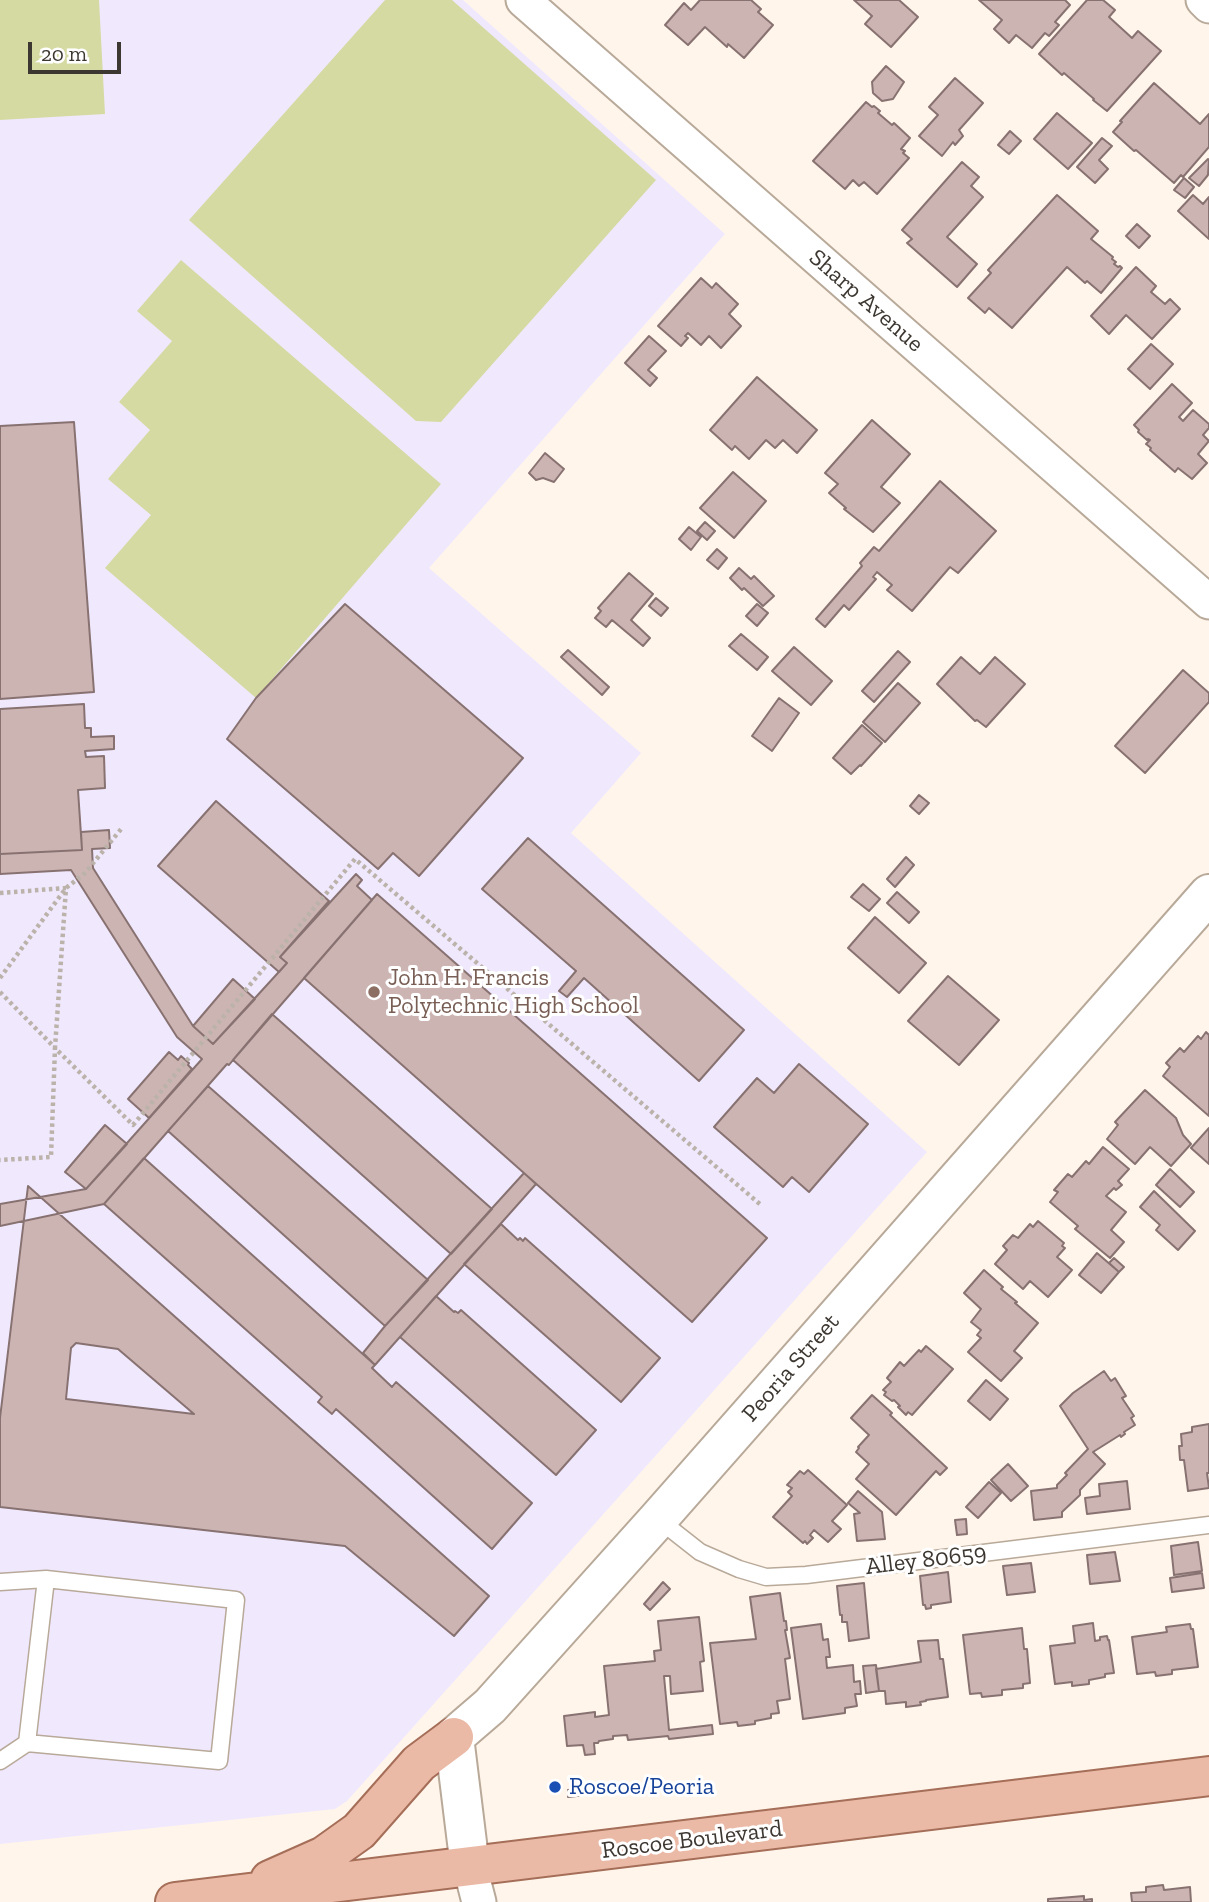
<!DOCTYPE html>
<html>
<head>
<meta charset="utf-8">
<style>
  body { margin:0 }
  #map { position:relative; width:1209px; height:1902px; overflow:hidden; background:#fff5eb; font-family:"Zilla Slab",serif }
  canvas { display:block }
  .scale { position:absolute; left:28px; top:42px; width:93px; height:32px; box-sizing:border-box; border:4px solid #3d3731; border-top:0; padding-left:9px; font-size:21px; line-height:24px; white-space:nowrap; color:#3d3731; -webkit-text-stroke:5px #fff; paint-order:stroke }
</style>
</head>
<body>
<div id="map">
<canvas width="1209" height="1902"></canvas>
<div class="scale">20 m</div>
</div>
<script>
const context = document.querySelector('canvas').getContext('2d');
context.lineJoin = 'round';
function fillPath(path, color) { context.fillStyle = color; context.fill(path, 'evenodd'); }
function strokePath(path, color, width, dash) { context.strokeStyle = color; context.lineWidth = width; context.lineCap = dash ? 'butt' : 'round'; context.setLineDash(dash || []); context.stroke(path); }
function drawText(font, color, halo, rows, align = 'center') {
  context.font = font + ' "Zilla Slab",serif'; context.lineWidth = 6; context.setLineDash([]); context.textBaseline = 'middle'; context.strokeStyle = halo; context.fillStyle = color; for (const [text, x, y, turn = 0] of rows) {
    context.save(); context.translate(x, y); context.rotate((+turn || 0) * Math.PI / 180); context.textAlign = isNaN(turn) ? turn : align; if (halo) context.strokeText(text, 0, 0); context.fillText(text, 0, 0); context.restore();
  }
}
fillPath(new Path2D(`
  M0 0H463L725 234 429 568 641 753 571 833 927 1152 347 1801 335 1809 0 1844Z`), '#f0e9fe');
fillPath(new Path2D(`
  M0 0H99L105 114 0 120Z
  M385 0H452L656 180 441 422 416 421 189 220Z
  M181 260 441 484 256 698 105 568 151 515 108 479 150 430 119 402 172 341 137 311Z`), '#d5daa2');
const building = new Path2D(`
  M700 0H751L761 9 758 12 773 25 744 58 728 44 727 47 705 27 688 45 665 25 684 3 691 10Z
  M854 0H899L918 17 891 47 865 24 872 16Z
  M979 0H1065L1070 5 1055 22 1059 25 1049 36 1045 33 1032 48 1016 35 1009 43 994 29 1002 20Z
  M1087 0H1103L1115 10 1109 17 1132 38 1138 31 1161 51 1107 111 1093 100 1094 99 1064 73 1062 75 1039 54Z
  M886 66 904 82 893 99 882 101 873 93 872 82Z
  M955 78 983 103 959 130 963 136 955 145 953 142 942 156 919 136 938 115 929 107Z
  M1154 83 1200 124 1209 114V147L1183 177 1181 175 1174 183 1136 150 1134 151 1113 132 1122 122 1120 121Z
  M866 102 872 107 874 106 880 111 878 113 892 125 894 123 910 138 901 149 905 151 903 153 909 158 877 194 864 182 859 186 853 180 845 189 813 161Z
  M1057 113 1092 143 1068 169 1034 139Z
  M1010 131 1021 141 1009 154 998 145Z
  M1102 138 1112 146 1099 160 1108 169 1095 183 1077 167Z
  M1208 159 1209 160 1208 175 1199 186 1189 178Z
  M962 162 979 177 971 186 983 197 947 237 977 264 957 287 907 243 912 239 902 230Z
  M1184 178 1194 187 1185 198 1174 190Z
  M1057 195 1098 231 1091 239 1113 257 1112 259 1116 262 1114 264 1118 267 1120 266 1122 268 1101 293 1087 281 1085 283 1067 267 1012 328 989 308 985 313 968 298 991 273 988 270Z
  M1193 195 1203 204 1209 197V239L1178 211Z
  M1137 224 1150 236 1139 248 1126 236Z
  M1136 267 1156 286 1151 292 1165 304 1170 299 1180 309 1152 339 1126 315 1109 334 1091 316Z
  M701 278 712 288 716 283 738 304 729 314 741 326 721 348 709 336 701 345 688 333 685 336 688 338 681 346 658 326Z
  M649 336 666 351 648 370 657 378 650 386 625 363Z
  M1151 344 1173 364 1150 389 1128 369Z
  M757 377 817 430 797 453 783 440 775 448 766 440 749 459 735 446 732 450 710 430Z
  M1172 384 1192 403 1179 417 1183 421 1193 410 1209 424V428L1203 435 1209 441 1198 454 1207 463 1192 479 1178 468 1175 472 1150 450 1151 448 1146 444 1150 440 1148 439 1147 440 1138 432 1139 430 1134 425Z
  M872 420 910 454 881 487 900 503 873 532 844 509 846 508 829 493 838 484 825 473Z
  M74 422 94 692 0 699V426Z
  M545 453 564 469 554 482 543 478 536 480 529 473Z
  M733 472 766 501 734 538 700 508Z
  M940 481 996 531 958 573 950 567 912 611 887 590 892 585 877 572 873 577 876 579 849 610 844 605 825 627 816 619 862 566 860 563 874 547 879 551Z
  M705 522 715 531 707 540 697 531Z
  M689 527 701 537 691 550 679 539Z
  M717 549 727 558 718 569 707 560Z
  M739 568 751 579 754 576 774 596 763 606 744 588 742 590 730 578Z
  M629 573 653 594 631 620 650 638 643 646 612 620 606 627 595 618 601 611 598 608Z
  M656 598 668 608 661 616 649 606Z
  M345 604 523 758 419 876 393 853 378 869 227 739 256 698Z
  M757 604 768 613 757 626 746 616Z
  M741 634 768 657 757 670 729 646Z
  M794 647 832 681 811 705 772 671Z
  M568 650 609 687 602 695 561 657Z
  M898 651 910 662 874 702 862 691Z
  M961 657 980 674 995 657 1025 684 986 727 977 720 975 721 937 684Z
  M1183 670 1209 693V702L1145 773 1115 746Z
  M898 683 920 703 885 742 863 722Z
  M779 698 799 713 772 751 752 736Z
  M84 704 85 728H91V737L114 736V749L85 751 86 757 104 756 105 788 78 790 82 850 0 854V709Z
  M862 725 882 743 861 766 860 765 851 774 833 758Z
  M919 795 929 803 919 814 910 806Z
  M216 801 329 901 280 957 287 963 279 972 158 866Z
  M109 830 110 848 92 849 93 868 193 1026 213 1044 287 963 280 957 356 874 362 880 357 886 372 900 233 1060 229 1065 227 1064 104 1204 0 1226V1204L86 1189 202 1059 177 1037 71 870 0 874V854L82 850 81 832Z
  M528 838 744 1030 699 1081 584 978 567 997 559 991 576 971 482 889Z
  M906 857 914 865 895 887 887 879Z
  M863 884 880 899 869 911 851 897Z
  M897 892 919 912 909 923 887 903Z
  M377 894 767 1238 692 1322 304 978Z
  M875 917 926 963 899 993 848 948Z
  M948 976 999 1020 959 1065 908 1021Z
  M233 979 255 999 213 1044 193 1026Z
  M272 1014 492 1209 451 1254 233 1060Z
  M1206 1032 1209 1035V1116L1163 1076 1170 1067 1166 1063 1180 1048 1184 1052 1198 1036 1201 1039Z
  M169 1052 178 1060 181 1056 189 1063 188 1065 192 1069 149 1118 128 1099Z
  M799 1064 868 1124 809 1192 792 1177 783 1187 714 1127 757 1078 774 1093Z
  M208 1086 428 1280 385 1326 168 1131Z
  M1145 1090 1176 1118 1183 1135 1191 1144 1171 1166 1150 1147 1135 1164 1107 1139 1118 1125 1115 1122Z
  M105 1125 127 1144 86 1189 65 1172Z
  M1209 1128V1164L1191 1148Z
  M1103 1147 1129 1169 1118 1181 1122 1185 1116 1190 1114 1188 1106 1196 1126 1212 1111 1230 1124 1242 1110 1258 1075 1229 1078 1226 1050 1202 1058 1192 1054 1190 1068 1174 1072 1177 1086 1161 1089 1164Z
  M144 1158 375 1365 372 1368 392 1387 396 1382 532 1503 492 1549 336 1409 332 1414 318 1402 322 1397 104 1204Z
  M1170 1169 1194 1192 1180 1207 1156 1185Z
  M524 1173 536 1184 375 1365 363 1353 385 1326Z
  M28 1186 489 1596 454 1636 345 1546 0 1507V1418ZM76 1343 118 1349 194 1414 66 1399 71 1348Z
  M1154 1191 1195 1231 1178 1250 1156 1230 1160 1225 1140 1207Z
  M1038 1221 1064 1243 1062 1246 1065 1248 1057 1257 1072 1270 1048 1297 1030 1281 1023 1289 995 1264 1007 1250 1003 1246 1013 1235 1018 1238 1030 1224 1033 1227Z
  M501 1224 518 1240 520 1238 523 1241 525 1238 660 1358 621 1402 464 1264Z
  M1097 1253 1119 1272 1101 1293 1079 1275Z
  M1114 1258 1124 1267 1119 1272 1109 1263Z
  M984 1270 1003 1287 1001 1289 1017 1302 1015 1303 1038 1323 1014 1351 1022 1358 1001 1381 968 1352 981 1338 977 1335 981 1330 971 1322 981 1309 964 1293Z
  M436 1296 454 1312 455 1311 458 1313 461 1310 596 1430 556 1475 400 1337Z
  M926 1346 953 1369 912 1415 908 1412 906 1415 898 1407 900 1406 894 1400 892 1401 884 1395 886 1392 883 1390 891 1382 887 1378 900 1362 904 1366 919 1350 921 1352Z
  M1104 1371 1111 1381 1115 1378 1126 1396 1122 1398 1134 1416 1131 1418 1135 1425 1124 1432 1125 1434 1121 1437 1120 1435 1093 1452 1105 1464 1080 1490V1495L1062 1512V1517L1034 1520 1031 1491 1057 1488V1485L1067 1475 1065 1473 1088 1449 1060 1406 1073 1393Z
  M986 1380 1008 1399 990 1420 968 1401Z
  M872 1395 892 1413 890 1415 947 1468 940 1475 936 1471 896 1515 856 1479 869 1464 856 1452 859 1448 858 1447 869 1435 851 1418Z
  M1209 1424V1473H1207L1209 1488 1188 1491 1184 1460H1180L1179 1446H1182L1181 1434 1192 1432V1427Z
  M1008 1464 1028 1486 1011 1501 991 1480Z
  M808 1470 847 1505 832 1521 841 1529 828 1542 814 1530 810 1535 813 1538 807 1544 805 1541 803 1543 773 1517 792 1496 788 1492 792 1488 787 1485 800 1471 804 1474Z
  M1127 1481 1130 1509 1087 1514 1085 1498 1100 1496 1099 1484Z
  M989 1482 1001 1493 978 1518 966 1507Z
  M858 1491 882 1512 885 1539 857 1541 854 1514 860 1513 848 1503Z
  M966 1519 967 1534 957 1535 955 1520Z
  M1198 1542 1202 1571 1174 1575 1171 1546Z
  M1115 1552 1120 1581 1090 1584 1087 1555Z
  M1031 1563 1035 1592 1007 1595 1003 1566Z
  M948 1572 951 1602 931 1605V1608L926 1609 925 1605H923L920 1576Z
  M1202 1573 1204 1588 1172 1592 1170 1578Z
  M663 1582 670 1589 650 1610 644 1604Z
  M864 1583 869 1638 849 1641 847 1622H842V1615H840L837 1586Z
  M780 1593 784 1621H786L787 1630H785L790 1658 785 1659 790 1699 777 1701 779 1713 771 1714V1718L755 1721V1724L738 1726 737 1722 720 1724 710 1643 756 1639 750 1597Z
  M699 1617 704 1661 700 1662 703 1691 671 1694 670 1676H664L669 1730 712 1725 713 1734 669 1739 668 1736 628 1740 627 1735 613 1736V1739L599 1741 598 1743H594L595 1754 585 1755 583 1745 567 1746 564 1716 595 1712V1717L609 1715 604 1666 655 1661 654 1651 661 1650 658 1621Z
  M1093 1623 1095 1641 1100 1640V1637L1107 1636 1108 1640H1109L1114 1673 1105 1674V1677L1089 1680V1684L1072 1686V1682L1055 1684 1050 1646 1075 1643 1073 1626Z
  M821 1624 823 1640 828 1639 830 1657H826L827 1668 853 1665 854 1682 860 1681 861 1694H855L857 1706 845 1708V1713L803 1719 791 1628Z
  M1190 1624 1191 1629H1193L1198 1667 1172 1670V1674L1156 1676 1155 1672 1137 1674 1132 1637 1167 1632 1166 1627Z
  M1022 1628 1024 1649H1027L1030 1683 1023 1684V1688L1002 1690V1695L982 1697 981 1693 970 1694 963 1635Z
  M938 1640 940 1659H943L948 1697 926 1700V1701L920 1702 921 1705 906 1707V1702L886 1704 885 1691H879L876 1669 921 1662 918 1641Z
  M876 1665 879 1691 866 1693 863 1666Z
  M586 1788V1795L568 1797V1790Z
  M1163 1885 1164 1890 1190 1887 1191 1902H1132L1131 1893 1146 1892V1887Z
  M1084 1896V1900L1092 1899V1902H1048V1899Z`);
fillPath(building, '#ccb4b3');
strokePath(building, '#887271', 2);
const service = new Path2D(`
  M658 1519 700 1552 739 1569 766 1577 806 1575 1209 1525
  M46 1579 236 1600 219 1761 27 1743Z
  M0 1582 46 1579
  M0 1761 27 1743`);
const minor = new Path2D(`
  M523 0 1209 602
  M1203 0 1209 6
  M470 1867 479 1902`);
const tertiary = new Path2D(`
  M470 1867 454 1737 490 1706 658 1519 1209 894`);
const primary = new Path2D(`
  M270 1880 324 1856 359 1831 419 1763 454 1737
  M175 1902 1209 1776`);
strokePath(service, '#b8a999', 19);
strokePath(minor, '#b8a999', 37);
strokePath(tertiary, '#b8a999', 42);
strokePath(primary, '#a56e58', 42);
strokePath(new Path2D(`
  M0 893 66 888 55 1048 133 1125 355 859 761 1205
  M0 978 66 888 85 873 122 828
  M0 992 55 1048 51 1157 0 1160`), '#bbb2aa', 4.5, [3.5, 3.5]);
strokePath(service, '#fff', 16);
strokePath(minor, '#fff', 33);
strokePath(tertiary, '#fff', 38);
strokePath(primary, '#ebbaa7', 38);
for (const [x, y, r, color] of [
  [374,992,7,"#8d6e63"],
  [555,1787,7,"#1a4fb4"]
]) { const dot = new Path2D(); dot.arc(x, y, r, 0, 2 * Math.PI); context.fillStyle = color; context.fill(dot); strokePath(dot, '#fff', 2.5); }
drawText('24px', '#3d3731', '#fff', [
  ["Sharp Avenue",866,301,41],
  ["Peoria Street",791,1368,-49],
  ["Alley 80659",926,1560,-7],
  ["Roscoe Boulevard",692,1840,-7]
]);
drawText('24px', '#785e54', '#fff', [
  ["John H. Francis",388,978],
  ["Polytechnic High School",388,1006]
], 'left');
drawText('24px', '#164399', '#fff', [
  ["Roscoe/Peoria",569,1787]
], 'left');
</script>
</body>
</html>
